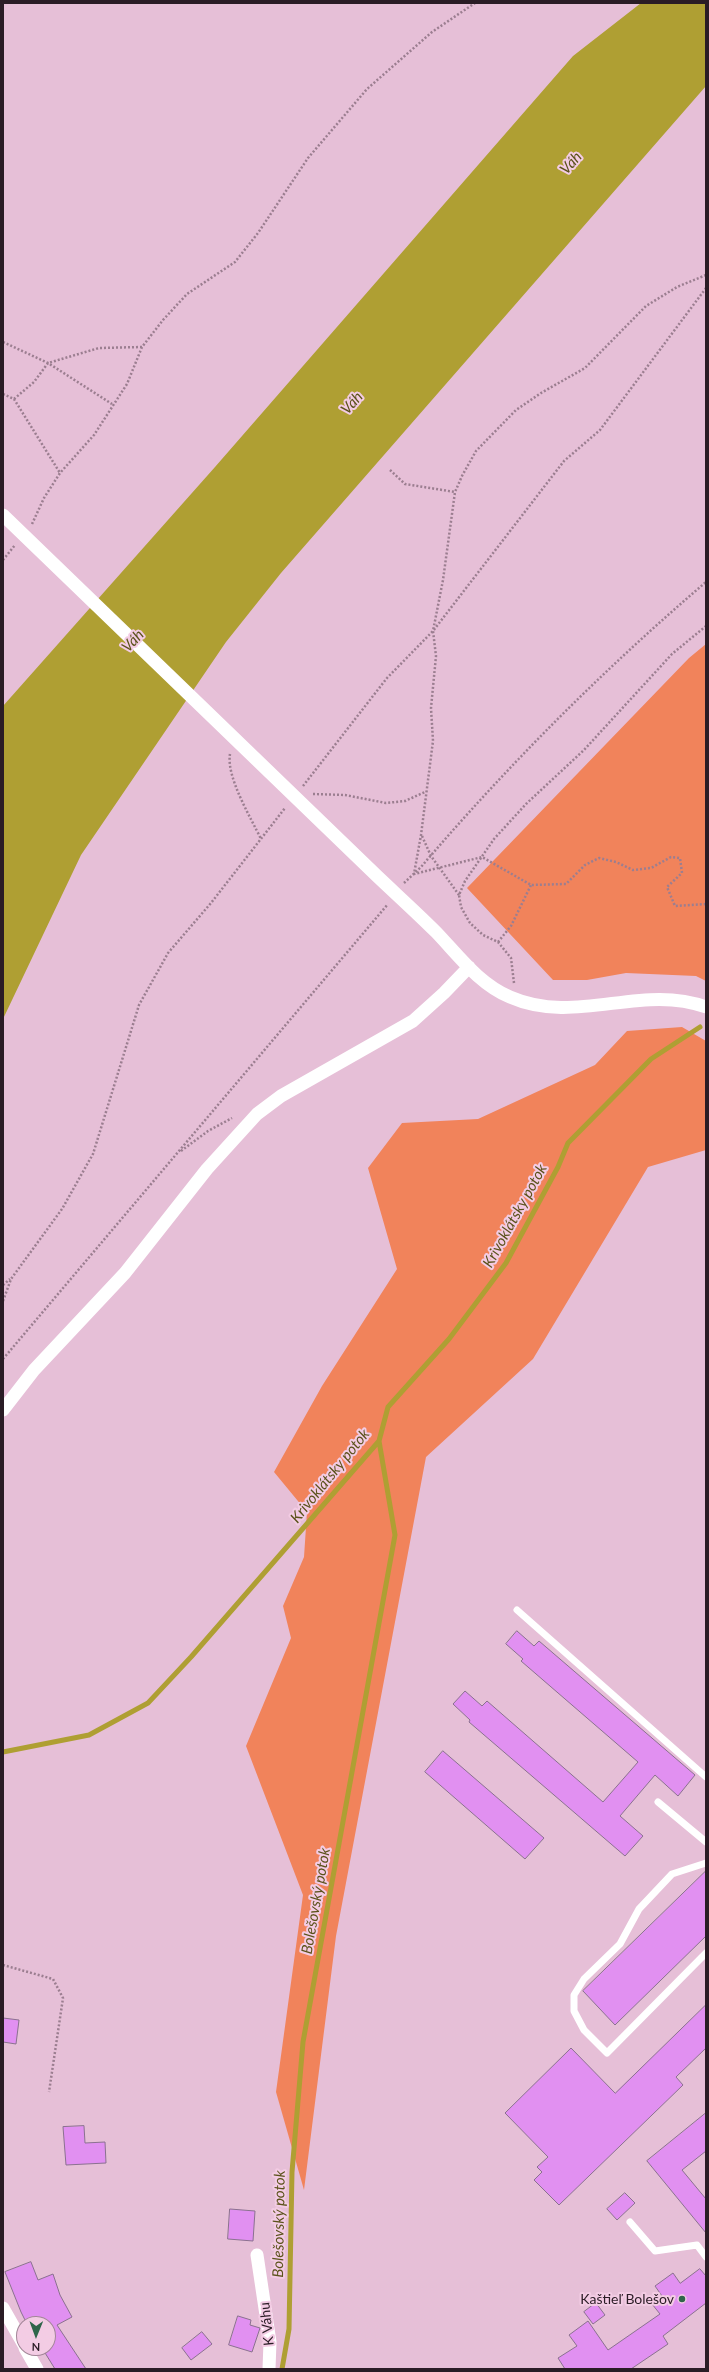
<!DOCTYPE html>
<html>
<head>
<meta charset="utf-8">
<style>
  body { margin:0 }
  #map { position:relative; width:709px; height:2372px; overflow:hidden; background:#e6bfd7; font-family:Lato,sans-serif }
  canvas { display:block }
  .frame { position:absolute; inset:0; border:4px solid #2a1c25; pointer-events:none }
  .north { position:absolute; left:16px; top:2316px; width:40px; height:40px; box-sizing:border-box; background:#f3cce4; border:1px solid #a38698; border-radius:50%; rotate:181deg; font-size:11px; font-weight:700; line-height:16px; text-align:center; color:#2a1c25 }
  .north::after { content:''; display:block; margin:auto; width:14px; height:18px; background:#2f654b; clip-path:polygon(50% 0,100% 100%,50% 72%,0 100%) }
</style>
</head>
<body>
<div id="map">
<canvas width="709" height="2372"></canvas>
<div class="frame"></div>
<div class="north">N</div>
</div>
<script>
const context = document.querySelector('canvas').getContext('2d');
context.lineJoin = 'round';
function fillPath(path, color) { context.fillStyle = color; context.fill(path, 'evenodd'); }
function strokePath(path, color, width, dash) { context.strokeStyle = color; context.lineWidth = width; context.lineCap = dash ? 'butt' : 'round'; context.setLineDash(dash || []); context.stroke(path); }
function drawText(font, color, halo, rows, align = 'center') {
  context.font = font + ' Lato,sans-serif'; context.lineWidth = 4; context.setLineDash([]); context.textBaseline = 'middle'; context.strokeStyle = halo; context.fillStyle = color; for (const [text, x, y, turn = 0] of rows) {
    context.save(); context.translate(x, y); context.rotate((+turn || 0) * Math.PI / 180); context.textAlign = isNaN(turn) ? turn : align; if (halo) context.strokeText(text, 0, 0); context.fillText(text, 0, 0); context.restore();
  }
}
fillPath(new Path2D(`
  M706 644V981L696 976 626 973 587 980H553L467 888 689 658Z
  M682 1027 706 1041V1150L648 1167 533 1359 426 1457 336 1936 304 2190 276 2092 303 1895 246 1746 291 1638 283 1606 304 1557 307 1512 274 1472 322 1386 397 1269 368 1168 402 1123 478 1119 595 1065 627 1031Z`), '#f1835b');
fillPath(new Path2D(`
  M641 3H706V86L281 573 226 642 81 855 3 1019V706L215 467 573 56Z`), '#af9f33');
strokePath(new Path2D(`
  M3 1752 89 1735 148 1703 191 1657 379 1441 388 1407 449 1339 506 1263 558 1167 568 1143 651 1059 700 1027
  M282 2369 289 2329 292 2172 303 2042 395 1535 379 1441`), '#af9f33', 5);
const building = new Path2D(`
  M517 1631 534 1646 539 1641 695 1775 678 1796 655 1775 620 1816 643 1836 625 1856 469 1722 470 1720 453 1704 465 1691 482 1706 487 1701 603 1802 638 1762 521 1661 523 1659 506 1644Z
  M443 1751 544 1838 525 1859 425 1772Z
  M706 1871V1936L615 2025 583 1991Z
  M706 2005V2048L676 2077 683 2085 559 2205 534 2180 542 2172 537 2167 548 2157 505 2113 571 2048 615 2093Z
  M3 2018 19 2020 16 2044 3 2042Z
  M706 2113V2151L682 2170 706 2199V2233L647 2161Z
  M84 2126 85 2143 105 2142 106 2163 66 2165 63 2127Z
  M625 2193 635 2203 617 2220 607 2209Z
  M230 2209 255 2211 253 2241 228 2239Z
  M31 2262 38 2280 53 2274 60 2295 72 2317 57 2325 86 2369H55L42 2348H48V2324H27L21 2312 5 2272Z
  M700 2269 706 2276V2303L663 2336 668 2344 631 2369H565L558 2358 577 2346 569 2335 588 2321 608 2350 660 2314 652 2304 662 2296 655 2286 673 2273 680 2283Z
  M596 2303 605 2315 593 2324 584 2312Z
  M238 2316 251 2320 250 2325 260 2328 252 2352 229 2345Z
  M202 2332 212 2344 191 2360 182 2348Z`);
fillPath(building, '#e190f1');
strokePath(building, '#8a718f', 1);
strokePath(new Path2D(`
  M706 275 677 287 646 306 585 368 541 393 516 410 476 451 462 476 455 492 443 580 433 631 436 656 431 708 433 741 421 835 414 874 482 857 531 885 566 884 585 865 599 858 616 862 633 870 651 868 671 857 680 858 682 873 667 887 675 906 706 904
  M3 342 48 363 112 404
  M3 394 14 399 60 473
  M14 399 34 382 48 363 99 348 142 347
  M390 470 405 484 455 492
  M32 524 44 498 60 473 94 435 127 384 142 347 163 320 187 294 235 262 258 233 308 158 367 89 432 32 475 3
  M3 560 15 545
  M230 754C226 777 251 818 261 839
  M303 786 387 678 433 631 564 461 600 430 706 288
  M313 794 345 795 386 803 405 801 425 792
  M422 836 431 856 459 895
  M404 883 421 867C508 765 604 669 706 582
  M498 942 511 926 531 885
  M514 983 511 958 498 942 483 935 470 923 461 907 459 895 465 881 494 839 526 804 584 750 672 654 706 626
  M181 1151 208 1131 232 1118
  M3 1285 10 1279
  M3 1301 11 1279 62 1209 93 1154 139 1005 168 953 211 903 285 808
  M3 1359 388 904
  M3 1965 53 1979 63 1998 49 2092`), '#9b7e90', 2.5, [2, 2]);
strokePath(new Path2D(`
  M517 1610 706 1777
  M658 1802 706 1842
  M706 1863 672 1874 639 1909 620 1944 584 1979 574 1995V2011L584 2030 607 2053 706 1953
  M630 2222 655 2251 697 2245 706 2257`), '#fff', 7);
strokePath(new Path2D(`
  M3 515C128 635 252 756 377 876 397 895 417 913 436 932 459 956 479 984 510 997 576 1026 641 983 706 1007
  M3 1410 34 1370 125 1273 207 1169 257 1114 281 1096 413 1021 444 993 469 967
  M257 2255 270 2342 269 2369
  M3 2308 24 2345
  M25 2348 37 2369`), '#fff', 13);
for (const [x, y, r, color] of [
  [682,2299,4,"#2f654b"]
]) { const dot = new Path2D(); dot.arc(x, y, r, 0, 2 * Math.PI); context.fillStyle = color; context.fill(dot); strokePath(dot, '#f3cce4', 1.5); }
drawText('14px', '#2a1c25', '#f3cce4', [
  ["Kaštieľ Bolešov",674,2299]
], 'right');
drawText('14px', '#2a1c25', '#f3cce4', [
  ["K Váhu",267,2324,-96]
]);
drawText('italic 15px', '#5b521b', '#f3cce4', [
  ["Váh",571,163,-48],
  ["Váh",352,403,-48],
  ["Váh",133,641,-47],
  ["Krivoklátsky potok",515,1216,-61],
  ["Krivoklátsky potok",330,1476,-51],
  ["Bolešovský potok",316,1901,-80],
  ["Bolešovský potok",279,2224,-89]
]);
</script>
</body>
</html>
